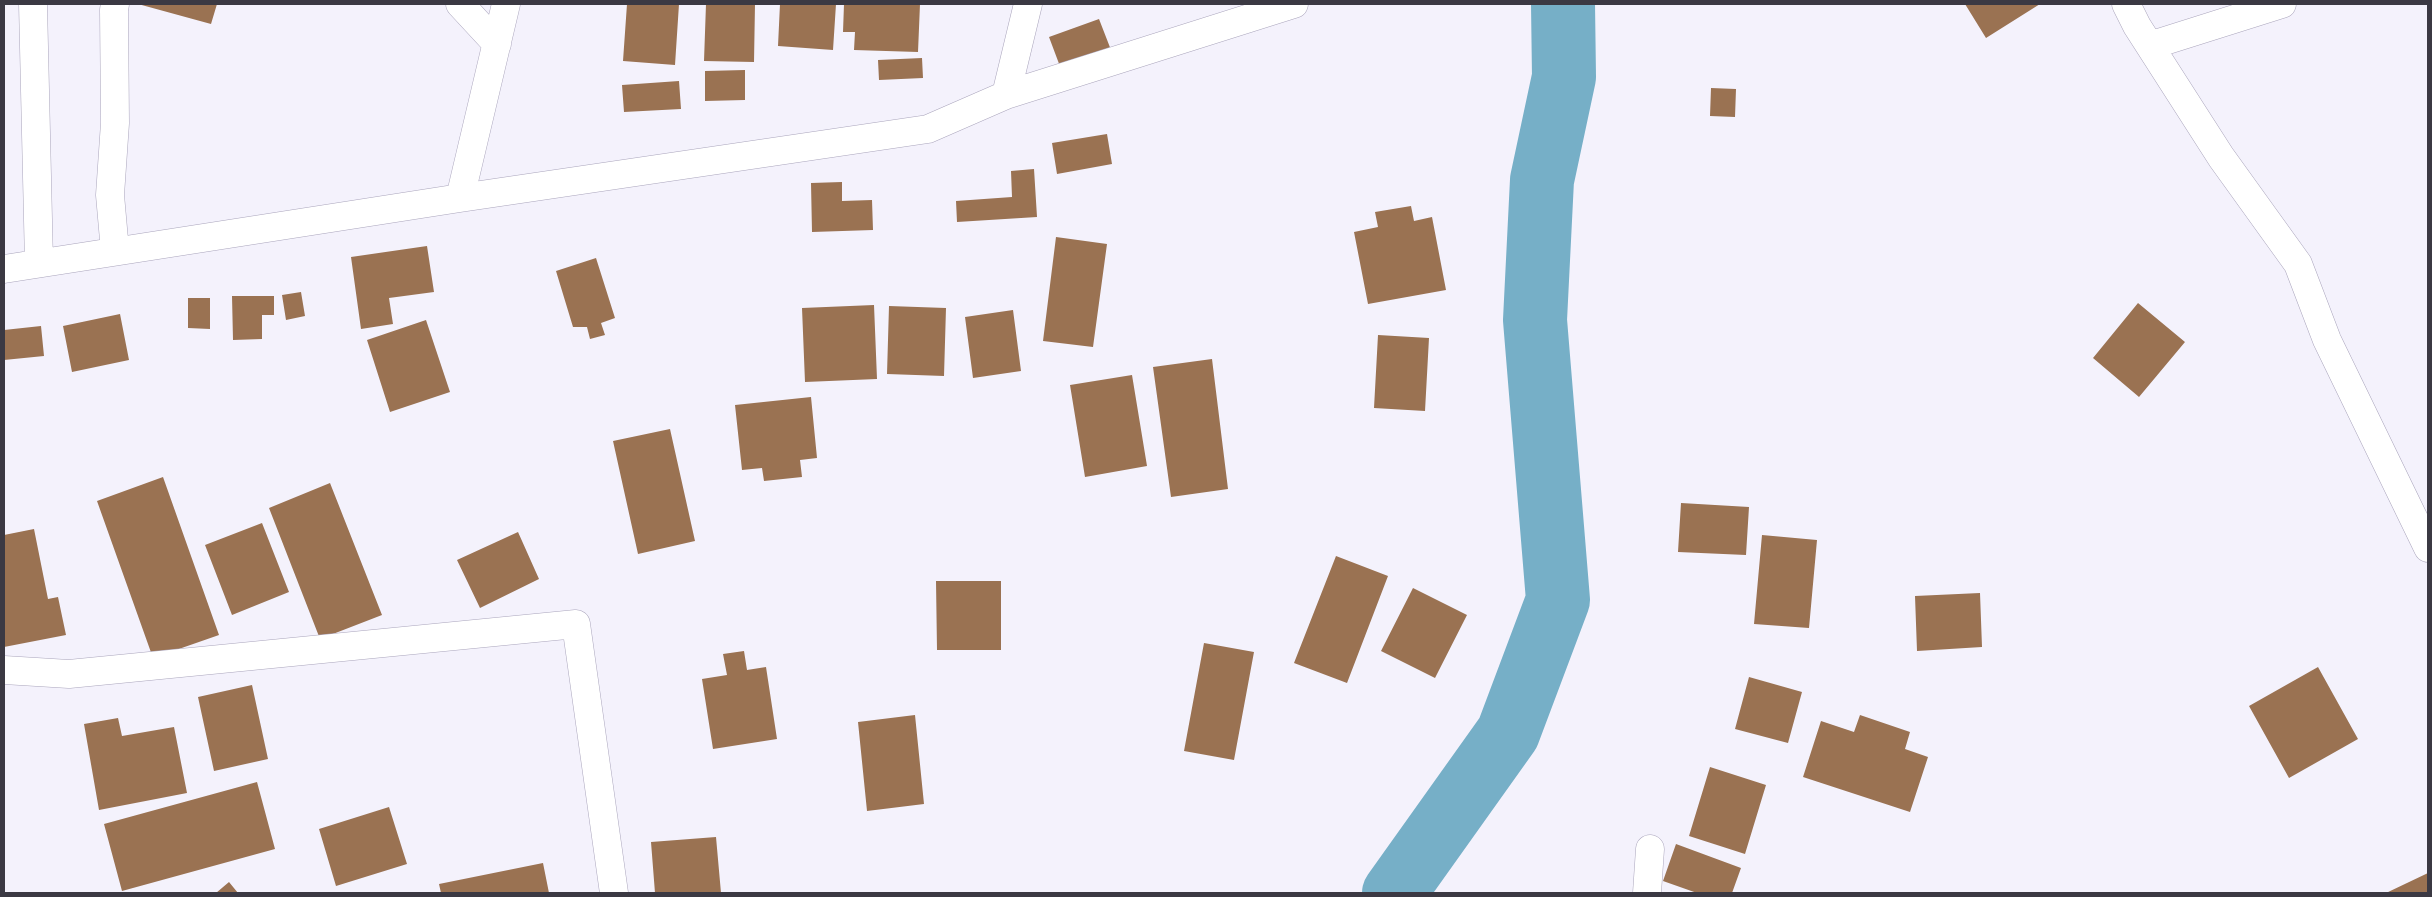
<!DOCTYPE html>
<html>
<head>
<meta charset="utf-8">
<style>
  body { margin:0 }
  #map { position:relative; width:2432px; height:897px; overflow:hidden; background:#f4f2fc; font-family:Rubik,sans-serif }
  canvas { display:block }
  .frame { position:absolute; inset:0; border:5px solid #3b3943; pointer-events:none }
</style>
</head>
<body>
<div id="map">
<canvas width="2432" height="897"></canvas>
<div class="frame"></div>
</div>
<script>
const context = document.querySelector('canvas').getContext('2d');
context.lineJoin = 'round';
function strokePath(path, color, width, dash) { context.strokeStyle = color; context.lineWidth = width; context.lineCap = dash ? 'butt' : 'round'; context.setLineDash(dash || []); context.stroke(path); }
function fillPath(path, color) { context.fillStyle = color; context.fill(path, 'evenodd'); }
strokePath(new Path2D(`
  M1394 893 1508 733 1558 600 1535 320 1542 180 1564 77 1563 4`), '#76afc7', 64);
fillPath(new Path2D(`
  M138 4H217L211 24Z
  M627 4H679L675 65 623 61Z
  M706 4H755L754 62 704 61Z
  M780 4H836L833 50 778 46Z
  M844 4H920L918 52 854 50 855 32H843Z
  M1965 4H2040L1986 38Z
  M1099 19 1111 50 1061 69 1049 37Z
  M922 58 923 78 879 80 878 60Z
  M745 70V100L705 101V71Z
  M679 81 681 109 624 112 622 85Z
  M1711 88 1736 89 1735 117 1710 116Z
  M1107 134 1112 164 1057 174 1052 143Z
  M1034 169 1037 217 957 222 956 201 1012 197 1011 171Z
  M842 182V201L872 200 873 230 812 232 811 183Z
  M1411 206 1414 221 1432 217 1446 290 1368 304 1354 232 1378 227 1375 212Z
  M1056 237 1107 244 1093 347 1043 341Z
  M427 246 434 292 389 298 393 324 361 329 351 257Z
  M596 258 615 318 601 323 605 335 590 339 587 327H573L556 271Z
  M301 292 305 316 286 320 282 295Z
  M232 296H274V315H262V339L233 340Z
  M188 298H210V329L188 328Z
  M2138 303 2185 342 2139 397 2093 358Z
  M874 305 877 379 805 382 802 308Z
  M889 306 946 308 944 376 887 374Z
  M1013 310 1021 371 973 378 965 317Z
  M120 314 129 360 72 372 63 326Z
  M426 320 450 392 390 412 367 340Z
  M41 326 44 356 4 360V330Z
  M1378 335 1429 338 1425 411 1374 408Z
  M1212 359 1228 489 1171 497 1153 367Z
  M1132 375 1147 466 1085 477 1070 385Z
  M811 397 817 458 800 460 802 477 764 481 762 468 742 470 735 405Z
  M670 429 695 541 638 554 613 441Z
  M163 477 219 635 153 658 97 501Z
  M330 483 382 615 320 639 269 508Z
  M1681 503 1749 507 1746 555 1678 552Z
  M262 523 289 592 232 615 205 545Z
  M34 529 48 599 58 597 66 635 4 647V535Z
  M518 532 539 579 480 608 457 560Z
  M1762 535 1817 540 1809 628 1754 624Z
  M1336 556 1388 576 1347 683 1294 663Z
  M936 581H1001V650H937Z
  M1413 588 1467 615 1435 678 1381 651Z
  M1980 593 1982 647 1917 651 1915 596Z
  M1204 643 1254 652 1234 760 1184 751Z
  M744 651 747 670 766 667 777 739 713 749 702 679 727 675 723 654Z
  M2318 667 2358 739 2289 778 2249 706Z
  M1749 677 1802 692 1788 743 1735 729Z
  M252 685 268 759 214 771 198 697Z
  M915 715 924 804 867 811 858 722Z
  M1860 715 1910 732 1905 749 1928 757 1910 812 1803 777 1821 721 1854 732Z
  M118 718 122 736 174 727 187 793 99 810 84 724Z
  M1710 767 1766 785 1745 854 1689 836Z
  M257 782 275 849 122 891 104 824Z
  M389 807 407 864 336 886 319 829Z
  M716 837 721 893H655L651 842Z
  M1676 844 1741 868 1732 893H1697L1663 881Z
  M543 863 549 893H441L439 884Z
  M2428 873V893H2386Z
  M229 882 238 893H216Z`), '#9a7252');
const minor = new Path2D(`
  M33 4 39 263
  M115 4 114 10 115 123 110 195 115 251
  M460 4 497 44
  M2126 4 2137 26 2221 157 2298 264 2327 340 2428 548
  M2152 45 2282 4
  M1006 95 1028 4
  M460 198 506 4
  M4 269 460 198 928 129 1006 95 1294 4
  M4 670 69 674 576 624 614 893
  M1647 893 1650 849`);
strokePath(minor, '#aaa5bc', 29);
strokePath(minor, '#fff', 28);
</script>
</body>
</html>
